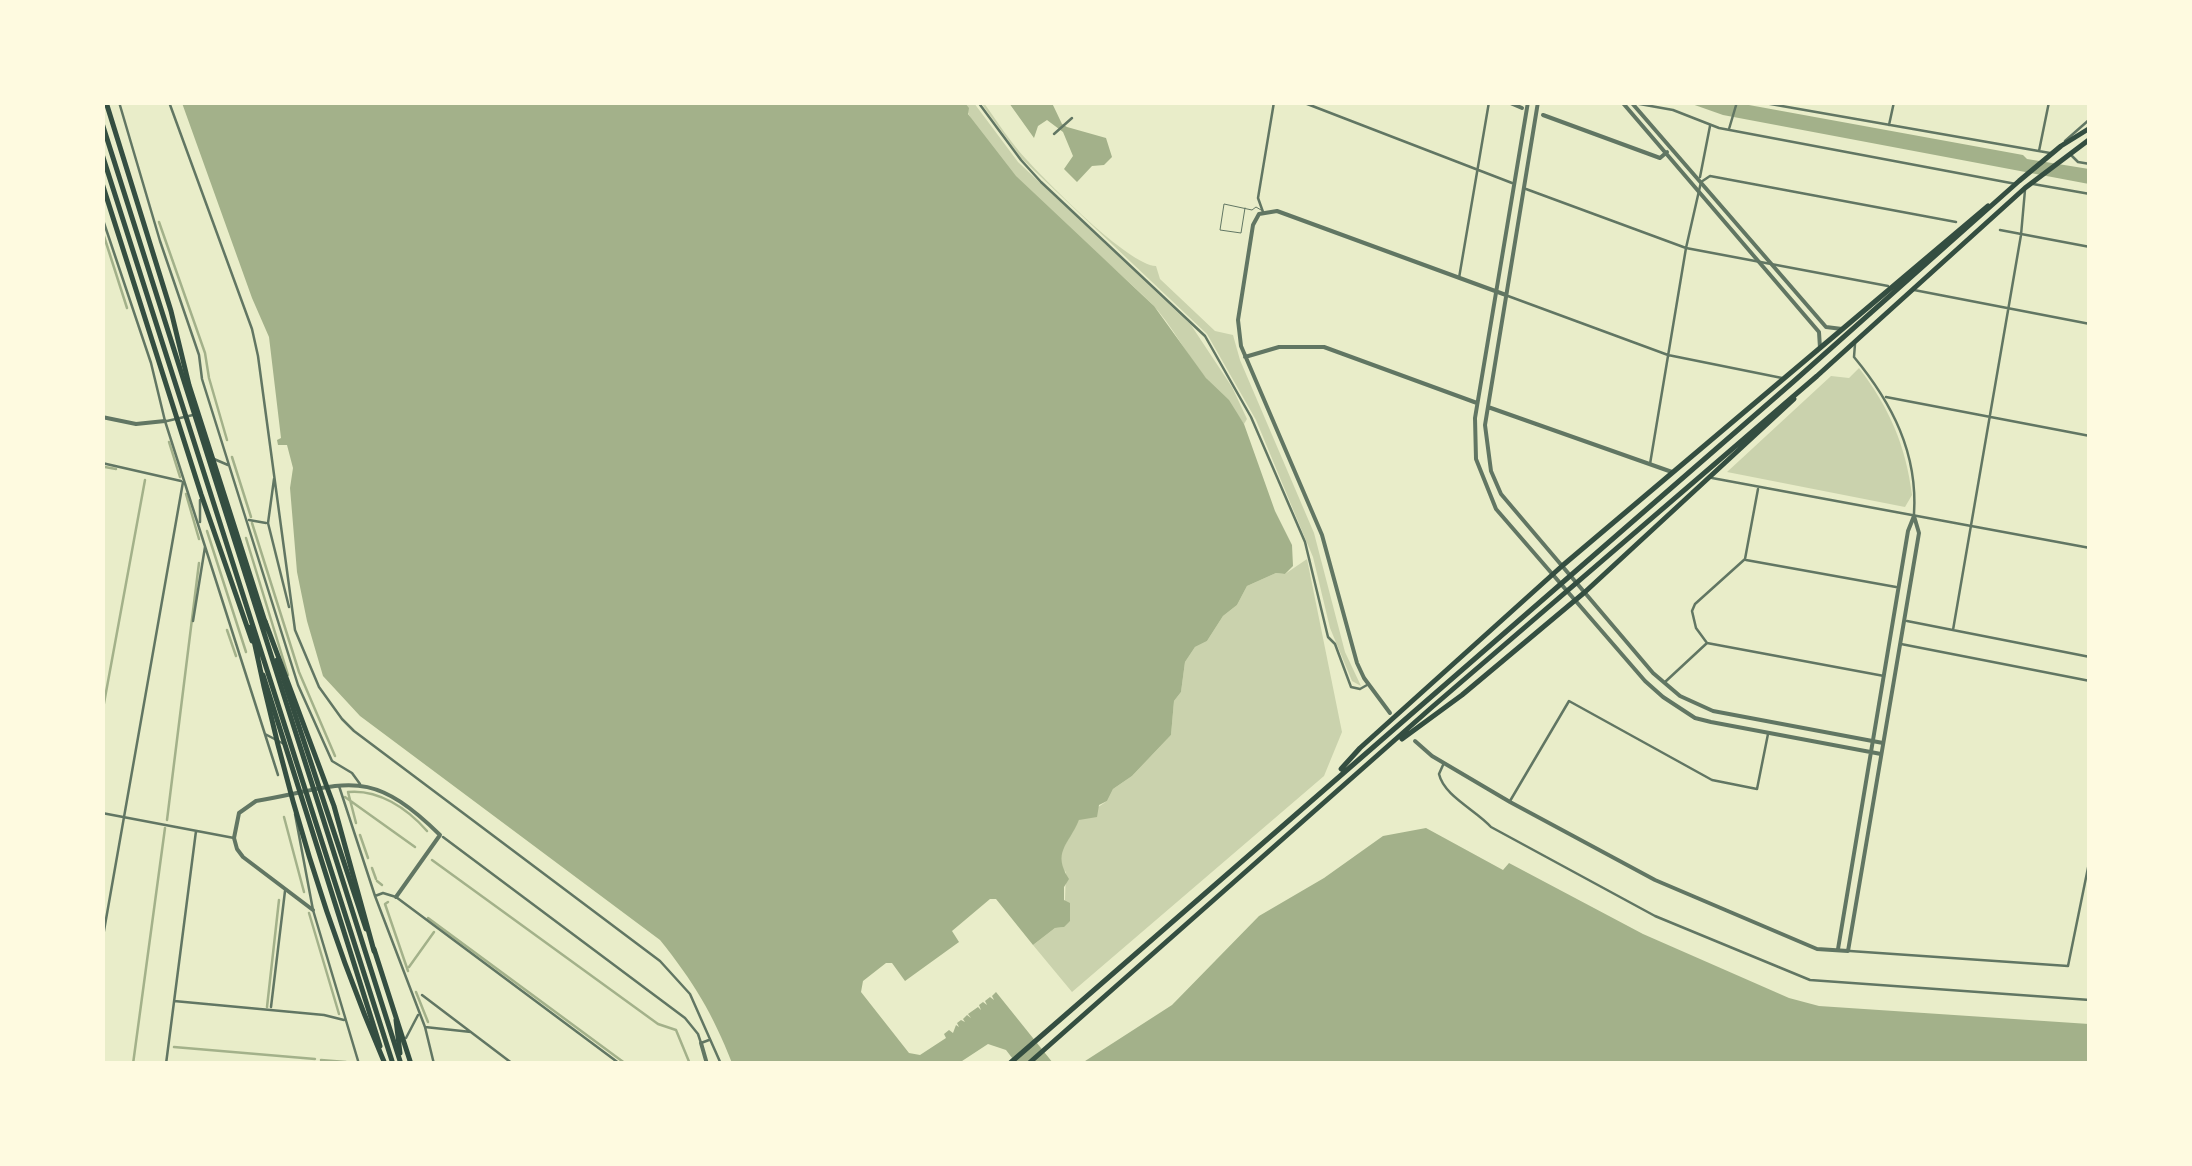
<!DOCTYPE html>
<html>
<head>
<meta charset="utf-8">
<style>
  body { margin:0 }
  #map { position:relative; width:2192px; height:1166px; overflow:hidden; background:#e9edc9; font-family:"Exo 2",sans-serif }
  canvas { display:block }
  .frame { position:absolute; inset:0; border:105px solid #fefae0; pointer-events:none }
</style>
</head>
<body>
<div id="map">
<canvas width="2192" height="1166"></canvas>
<div class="frame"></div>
</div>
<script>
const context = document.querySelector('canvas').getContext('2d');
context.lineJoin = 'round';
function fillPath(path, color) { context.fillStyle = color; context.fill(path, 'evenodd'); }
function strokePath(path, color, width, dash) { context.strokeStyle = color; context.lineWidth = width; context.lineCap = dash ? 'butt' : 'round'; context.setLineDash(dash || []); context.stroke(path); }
fillPath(new Path2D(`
  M965 103H974L1018 162 1191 325 1232 387 1247 419 1244 424C1232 406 1219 394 1205 377 1186 354 1172 325 1151 303 1108 259 976 156 965 103Z
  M981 103H984C997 121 1010 142 1026 159 1047 182 1128 265 1156 266L1160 279 1215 331 1233 335 1240 360 1314 533 1345 652 1361 686 1352 681 1330 628 1313 557 1302 531 1256 420 1207 334 1022 159Z
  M1859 368C1889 407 1906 446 1912 495L1905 507 1727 472 1831 376 1849 378Z
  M1307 559 1342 732 1324 776 1072 992 1033 945 1055 928 1064 927 1066 872 1060 868 1061 852 1079 820 1107 801 1113 789 1132 776 1171 735 1174 701 1181 692 1185 662 1195 647 1207 641 1223 616 1237 605 1247 586 1276 573 1285 574Z`), '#cad2ad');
fillPath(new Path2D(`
  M182 103H965L969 108 968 114 1016 176 1154 306 1206 378 1229 400 1244 424 1275 511 1292 545 1293 566 1285 574 1276 573 1247 586 1237 605 1223 616 1207 641 1195 647 1185 662 1181 692 1174 701 1171 735 1132 776 1113 789 1107 801 1099 805 1097 817 1079 820C1068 846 1052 852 1069 879L1064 887V900L1070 903V921L1064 927 1055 928 1033 945 996 899H990L952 931 959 942 905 981 892 963H886L863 981 861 992 909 1053 920 1055 946 1038 944 1034 949 1030 953 1033 956 1025 959 1027 957 1023 961 1020 965 1022 963 1019 967 1015 971 1018 968 1014 978 1007 981 1010 979 1005 983 1002 987 1005 985 1001 990 997 994 1000 992 996 996 992 1053 1063H1016L1006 1050 988 1044 959 1063H732C713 1014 693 981 660 940L360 716 323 676 307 621 297 572 290 488 293 468 287 445H278L277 440 281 438 269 337 252 298Z
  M1009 103H1052L1062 124 1067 127 1106 138 1112 157 1104 165 1092 166 1077 182 1064 169 1073 156 1063 132 1047 120 1038 126 1034 138Z
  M1689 103H1738L2023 155 2027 159 2089 169V184L1723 115Z
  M1426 828 1503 870 1509 863 1643 934 1789 998 1819 1006 2089 1024V1063H1082L1172 1005 1259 916 1324 878 1383 836Z`), '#a3b18a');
strokePath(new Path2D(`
  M159 222 205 353 209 378 227 440
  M102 230 127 308
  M169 442 180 477
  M232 457 251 517
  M105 467 116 469
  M186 494 199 539
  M252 523 299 672 335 756
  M207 531 246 652
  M246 538 288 675
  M227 630 236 656
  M102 714 145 480
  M345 797 415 847
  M284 817 304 892
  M167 820 199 563
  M356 823 348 792C378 789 407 808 427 831
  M360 835 368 858
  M432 860 658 1024 676 1030 690 1064
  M372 868 376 879
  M377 881 382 885
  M388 902 385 904 408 971
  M309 913 339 1014
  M428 918 626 1064
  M409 967 434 932
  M416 992 428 1022
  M267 1007 279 900
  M174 1047 315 1059
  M321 1060 346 1062
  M352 1063H357
  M133 1064 165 828`), '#a3b18a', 2.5);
strokePath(new Path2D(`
  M1245 208 1241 233 1220 230 1224 204 1252 210 1256 207 1261 210`), '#617663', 1);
strokePath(new Path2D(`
  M1054 134 1072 118`), '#617663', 2.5);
strokePath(new Path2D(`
  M119 102 160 241 199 355 202 379 298 685 332 761 352 773 360 784
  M169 102 252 329 258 356 295 630 319 687 342 719 354 731 660 961 690 994 721 1064
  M978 102 1021 160 1041 182 1205 336 1251 417 1305 542 1328 637 1335 644 1351 687 1360 689 1367 685
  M1302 102 1512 183
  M1759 102 2050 153
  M1634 103 1673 110 1719 128 2016 184
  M1889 125 1894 102
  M1729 129 1737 102
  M2065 141 2090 119
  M2039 151 2049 102
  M2070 154 2078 162 2090 164
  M1700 177 1710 126
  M2033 184 2090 194
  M1526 189 1686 248 1888 286
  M1263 212 1258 198 1274 102
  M102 217 151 363 165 421 278 775
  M2000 230 2090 247
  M1459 278 1489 102
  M1914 290 2090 324
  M1508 296 1668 355 1782 378
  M1855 344 1854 357C1892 403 1918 453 1914 514
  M1886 397 2090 436
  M167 421 193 415
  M214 459 228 465
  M102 463 181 481
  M1650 464 1686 248 1701 182 1710 176 1956 222
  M1712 478 2090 548
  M274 479 268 523 289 607
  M1758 489 1745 559 1695 604 1692 611 1696 628 1707 643 1884 676
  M249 520 266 523
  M200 522V500
  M1746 560 1896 587
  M193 621 205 547
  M1907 621 2090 657
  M1953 630 2021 235 2025 190
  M1901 644 2090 681
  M1665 682 1707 643
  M265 734 284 744
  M1443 765 1439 774C1444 796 1476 810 1491 827L1655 916 1810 980 2090 1000
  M339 786 375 896 425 1027 434 1064
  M1510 801 1569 701 1712 780 1757 789 1768 734
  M102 813 234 838
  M295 814 313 910 359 1064
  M443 837 685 1018 698 1034 701 1043 709 1040
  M375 896 383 893 396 897 620 1064
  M102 942 183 482
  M1850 951 2068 966 2090 858
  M422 995 513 1064
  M174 1001 324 1015 344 1020
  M271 1007 285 891
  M425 1027 471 1032
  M406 1038 418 1015
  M166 1064 196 831`), '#617663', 2.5);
strokePath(new Path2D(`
  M1508 102 1522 108
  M1528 102 1475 418 1476 459 1496 509 1645 681 1663 697 1695 718 1711 722 1881 754
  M1538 102 1485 425 1491 471 1501 494 1653 673 1680 696 1713 711 1883 743
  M1622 102 1819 332 1820 348
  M1631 102 1826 327 1842 329
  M1543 115 1660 158 1667 152
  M1245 357 1279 347H1324L1477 403
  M1488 407 1672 472
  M102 417 136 424 165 421
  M1390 713 1364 678 1357 663 1322 535 1241 346 1238 320 1253 225 1259 214 1277 211 1506 295
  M1415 741 1432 756 1510 802 1655 880 1817 949 1848 951 1919 533 1914 516
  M313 910 243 857 237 849 234 838 239 813 256 801C345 786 367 763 440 835L396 897
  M1838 949 1908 531 1914 516
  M701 1043 707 1064`), '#617663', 4);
strokePath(new Path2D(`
  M106 102 171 311 189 385 266 625
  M102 183 201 494 252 641
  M277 660 366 929
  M263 675 380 1046
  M1402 739 1462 695 1585 592 1794 399
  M1341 769 1360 748 1562 566 1988 206
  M374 949 411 1064
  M396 1020 400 1053
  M1009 1064 1793 382 2019 181 2061 146 2090 128
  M1028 1064 1431 708 1817 376 2025 188 2090 139`), '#344e41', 5);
strokePath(new Path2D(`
  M102 123 401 1064
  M102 154 393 1064
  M265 621 334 806 374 951
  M251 627C281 773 326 927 385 1064`), '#344e41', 5);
</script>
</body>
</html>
